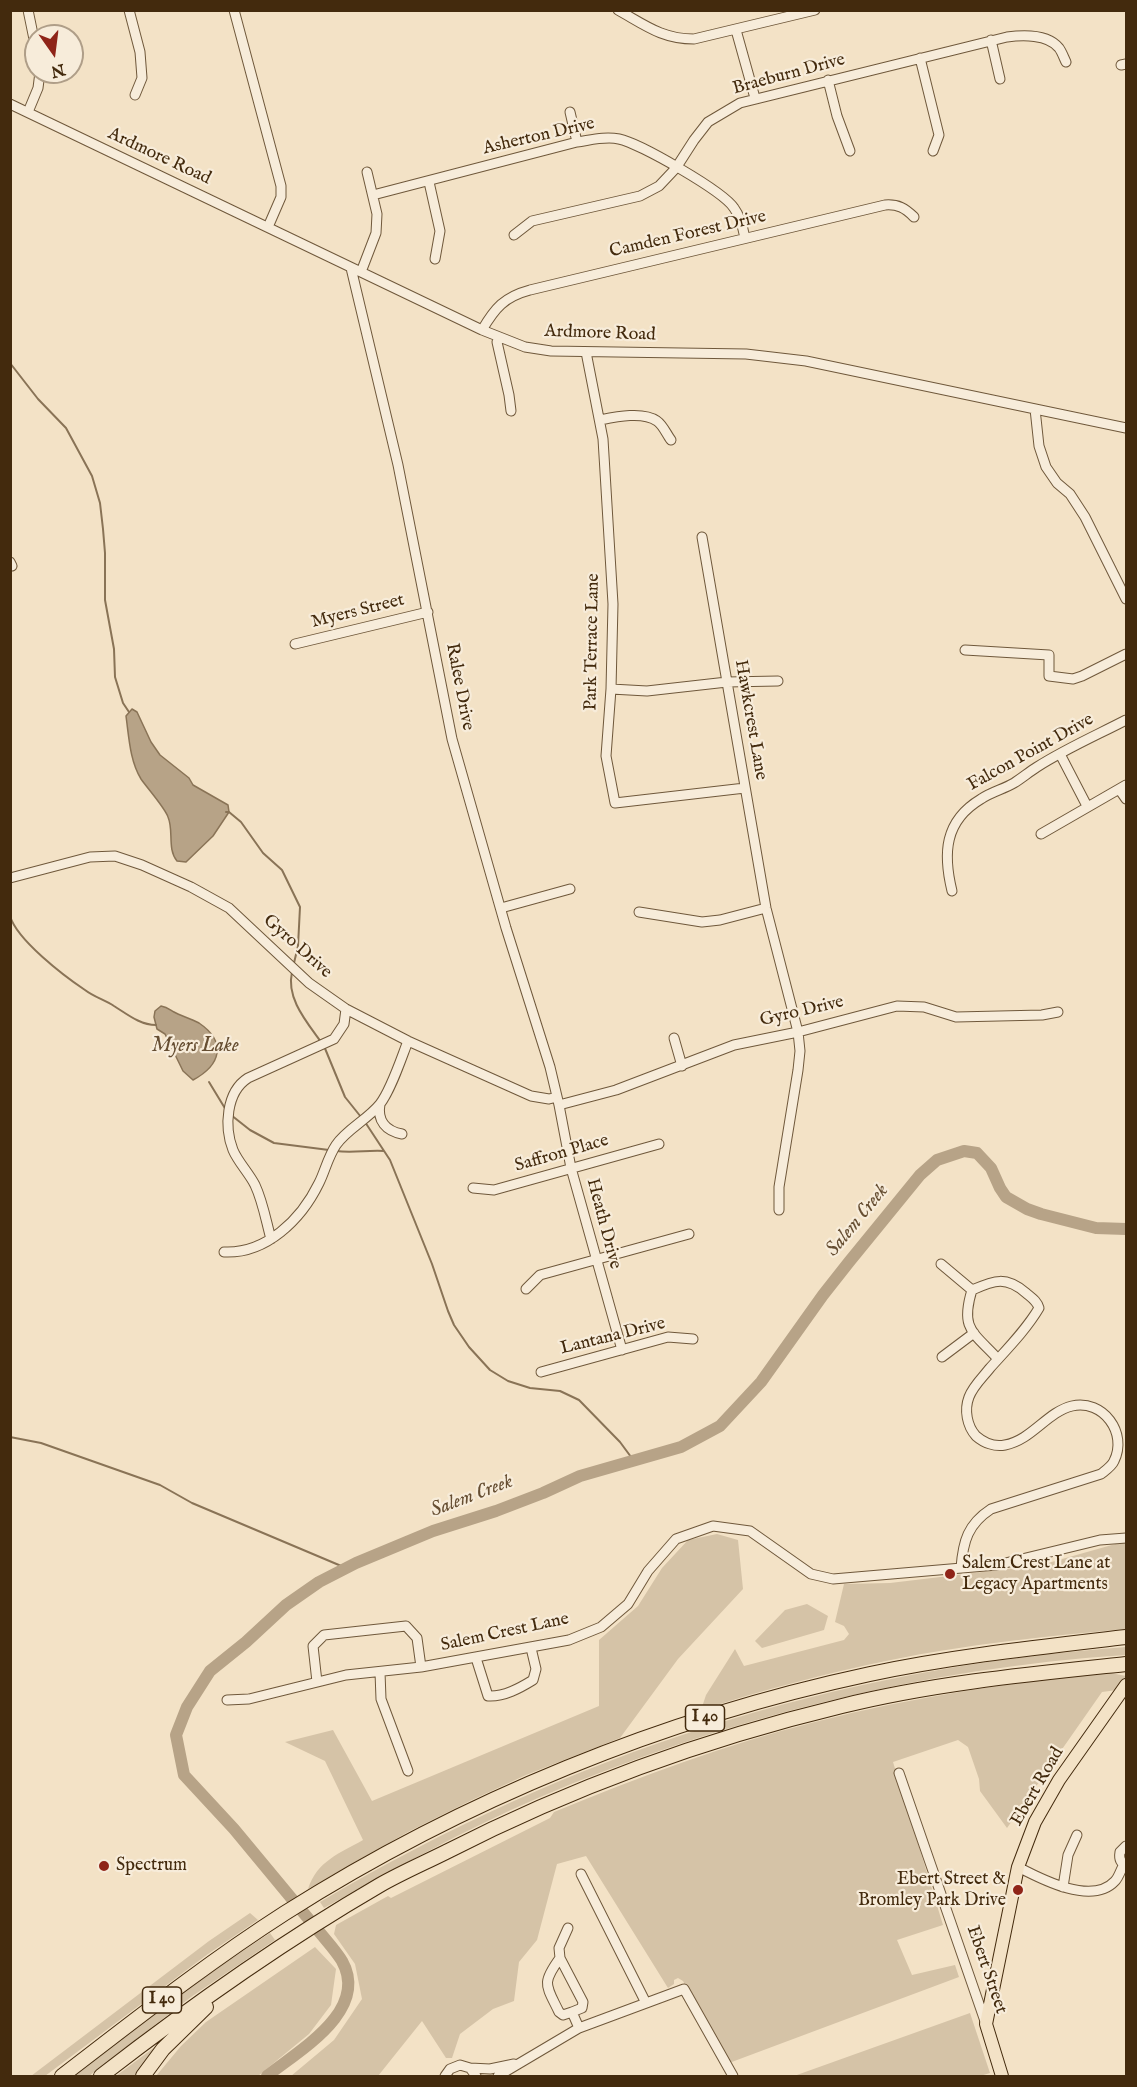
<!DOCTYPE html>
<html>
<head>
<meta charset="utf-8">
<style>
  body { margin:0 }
  #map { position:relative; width:1137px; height:2087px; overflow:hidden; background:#f3e2c6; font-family:"IM FELL English",serif }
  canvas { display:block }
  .frame { position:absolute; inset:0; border:12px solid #432a0d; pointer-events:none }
  .north { position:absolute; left:24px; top:24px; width:60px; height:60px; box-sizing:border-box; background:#f7ecda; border:2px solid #af9e88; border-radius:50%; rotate:166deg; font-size:16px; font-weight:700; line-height:24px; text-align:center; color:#432a0d }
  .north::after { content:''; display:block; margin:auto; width:21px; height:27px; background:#8f2418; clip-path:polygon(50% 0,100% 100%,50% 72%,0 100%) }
</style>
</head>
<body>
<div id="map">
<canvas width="1137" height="2087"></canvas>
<div class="frame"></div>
<div class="north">N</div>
</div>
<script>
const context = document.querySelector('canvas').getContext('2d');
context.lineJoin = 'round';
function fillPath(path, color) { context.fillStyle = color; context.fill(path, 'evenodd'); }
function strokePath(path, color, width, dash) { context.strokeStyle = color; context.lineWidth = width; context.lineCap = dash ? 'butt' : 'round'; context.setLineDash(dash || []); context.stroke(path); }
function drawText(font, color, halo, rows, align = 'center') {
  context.font = font + ' "IM FELL English",serif'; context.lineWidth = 4.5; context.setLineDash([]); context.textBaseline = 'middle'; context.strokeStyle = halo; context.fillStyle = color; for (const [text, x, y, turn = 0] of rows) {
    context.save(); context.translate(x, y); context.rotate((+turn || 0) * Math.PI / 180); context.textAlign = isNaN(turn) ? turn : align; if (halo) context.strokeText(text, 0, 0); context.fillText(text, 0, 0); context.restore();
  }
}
fillPath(new Path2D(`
  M717 1534 738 1540 743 1589 678 1659 620 1738 526 1775 472 1800 408 1832 308 1889C317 1861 340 1853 363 1840L325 1761 285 1742 333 1730 372 1801 599 1706V1640L638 1606 662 1568 688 1540Z
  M1126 1541V1629C1048 1636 968 1644 891 1660 827 1673 763 1690 701 1710L706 1695 735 1649 744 1666 844 1640 849 1634 844 1626 835 1622 844 1584 890 1583 1041 1565Z
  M807 1604 828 1616 824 1630 762 1648 755 1641 785 1610Z
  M1126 1647V1655C924 1668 725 1718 538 1798 464 1830 394 1869 324 1908L320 1902C572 1753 834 1668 1126 1647Z
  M1111 1673 1126 1676 1117 1690 1102 1692 1007 1828 980 1791 979 1779 968 1747 958 1740 893 1762 943 1925 897 1940 912 1975 955 1965 959 1977 729 2063 683 1981 678 1978 674 1980V1984L668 1988 586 1856 557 1864 537 1940 519 1962 514 2001 493 2009 460 2034 452 2058H446L422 2021 378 2076H291L334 2040 362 1999 355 1964 334 1934 336 1925 388 1896 391 1898 550 1818 554 1812C639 1777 726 1744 815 1722 912 1697 1011 1682 1111 1673Z
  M250 1913 258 1920 208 1954 45 2076H31L209 1941Z
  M270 1933 275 1940 191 1997 89 2076H75C138 2025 202 1977 270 1933Z
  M315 1947 336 1969 331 2005 309 2034 258 2076H156L181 2046 206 2022Z
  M970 2013 990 2073 980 2076H794Z
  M156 2046 158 2049 137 2076H116Z`), '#d5c3a7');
const water = new Path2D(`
  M132 709 137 712 151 742 160 755 189 778 193 785 228 805 229 812 213 836 186 862 177 861C167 849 174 831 168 817 165 808 148 789 141 779 130 761 129 738 126 716Z
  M161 1006C167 1007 169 1009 174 1012 181 1016 190 1018 199 1023 227 1042 221 1065 193 1080L183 1071 165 1034 157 1029 154 1017 155 1011Z`);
fillPath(water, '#b7a387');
strokePath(water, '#897356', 1.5);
strokePath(new Path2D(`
  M10 363 38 399 66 428 92 476 100 503 103 529 105 553V600L114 649 115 677 123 703 129 712
  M226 812H229L241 822 263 853 282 870 300 907 298 946 294 963
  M10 916C17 940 64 976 85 990 94 997 105 1000 114 1006 127 1014 140 1025 156 1025
  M292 972C286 998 306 1021 321 1042
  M324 1046 345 1097 361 1117
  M209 1082 226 1110
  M231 1115 250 1130 274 1143 329 1150
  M365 1122 390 1160 432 1264 448 1311 454 1325 469 1347 490 1370 508 1381 530 1388 560 1391 579 1400 620 1442 634 1461
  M336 1151C353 1153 368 1150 384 1151
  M10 1437 41 1443 160 1485 192 1503 346 1568`), '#897356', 2);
strokePath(new Path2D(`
  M267 2076C298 2051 370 2011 342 1961 339 1956 335 1951 331 1946L234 1829 184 1775 176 1735 187 1707 210 1671 246 1642 286 1605 319 1582 356 1563 433 1531 496 1511 543 1493 580 1476 681 1447 720 1426 761 1382 823 1295 849 1262 920 1175 937 1160 964 1151 977 1153 991 1168 1000 1188 1006 1197 1027 1209 1041 1214 1096 1228 1126 1229`), '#b7a387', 12);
const minor = new Path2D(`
  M28 10 36 49
  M129 10 140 52 142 78 135 95
  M234 10 281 186V197L268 227
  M618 10C645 25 662 39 694 39L815 10
  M736 30 755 98
  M991 40 1000 79
  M920 58 939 135 933 151
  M1121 65 1126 64
  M828 80 837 116 850 151
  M10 104 482 330 525 347 551 351 746 354 806 361 1126 428
  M28 112 38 88 40 72
  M570 112 577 142
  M429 182 440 231 435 259
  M373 195 577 142C591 140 605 136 619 139 639 143 723 191 734 208 740 216 743 228 745 238
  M514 235 532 221 640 196 659 186 676 168 694 140 708 122 740 103 1007 37C1022 35 1048 34 1059 48 1062 52 1064 58 1066 62
  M351 268 398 465 452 739 506 928 550 1067 559 1105 571 1168 622 1350
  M361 272 376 233 377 214 367 172
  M482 330C495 308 504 297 530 290L885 205C898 204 905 208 914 217
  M500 338 497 342 509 395 511 411
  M586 352 603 439 613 604 611 689 606 756 615 803 745 788
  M1035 409 1039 446 1046 467 1057 483 1070 494 1085 517 1126 599
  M600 420C615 417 643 411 657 421 663 425 667 435 671 440
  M702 537 766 908 798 1032 800 1051 798 1070 779 1187V1210
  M10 562 12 566
  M295 644 428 612
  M965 650 1049 655V676L1073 679 1082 676 1126 654
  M611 689 647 691 727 682 778 681
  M1060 754 1087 806
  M1119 789 1126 799
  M1041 834 1126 785
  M10 878 90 857 115 856 142 865 191 887 229 908 309 983 346 1009 408 1041 531 1096 549 1099 557 1097
  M952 891C943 854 944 821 981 799 991 792 1004 789 1014 783 1022 778 1029 772 1037 767 1065 749 1097 735 1126 720
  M501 908 570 889
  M639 912 702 922 720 920 766 908
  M674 1038 682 1066
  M380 1104C377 1121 386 1131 402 1134
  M559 1105 616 1090 734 1045 798 1032 897 1006 924 1007 956 1017 1042 1015 1058 1012
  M473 1188 494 1190 659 1144
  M271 1239C266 1221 263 1202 255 1185 249 1173 238 1162 233 1150 224 1127 226 1092 248 1078L334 1039 344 1024 346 1009
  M224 1252C266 1254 301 1220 319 1183 325 1171 328 1157 336 1145 347 1129 367 1120 380 1104 391 1090 401 1059 408 1041
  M941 1264 972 1290
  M526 1289 540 1275 689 1234
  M942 1357 974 1333
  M541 1372 668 1337 693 1339
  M961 1568C963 1541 968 1524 991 1509L1101 1474C1106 1470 1112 1466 1114 1461 1128 1433 1103 1399 1072 1406 1047 1412 1032 1440 1005 1445 995 1447 984 1443 976 1436 967 1426 964 1410 969 1397 973 1386 983 1377 990 1368 1007 1349 1026 1330 1039 1308 1037 1301 1032 1298 1026 1293 1006 1276 995 1280 972 1290 960 1329 973 1332 998 1359
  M476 1658 488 1696C504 1697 520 1688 533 1680L536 1669 531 1648
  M380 1672 381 1699 408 1771
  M317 1682 313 1646 324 1635 406 1626 417 1638 421 1667
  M227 1700 249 1699 346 1675 421 1667 569 1640 601 1627 628 1604 648 1571 676 1539 713 1526 750 1531 811 1574 833 1579 997 1565 1100 1540 1126 1538
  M899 1773 986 2024
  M1126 1846 1120 1852C1119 1858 1120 1863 1126 1865
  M1018 1867C1041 1879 1092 1906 1115 1881 1119 1877 1121 1869 1124 1864
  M581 1874 646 2003
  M1063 1887 1068 1855 1077 1835
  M568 1928 559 1948 560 1958 583 2002 582 2008 572 2012 579 2028
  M560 1958C541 1984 546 1985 559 2012L563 2015 572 2012
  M470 2068 490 2069 514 2064
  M445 2076 450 2069 460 2065 470 2068 476 2076
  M498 2076 579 2028 684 1989 733 2076`);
const major = new Path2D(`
  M1002 2076 986 2024 1018 1867 1035 1822 1059 1780 1126 1685`);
const highway = new Path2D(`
  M62 2076C135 2020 207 1963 285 1913 463 1800 664 1718 870 1674 955 1656 1041 1647 1126 1637
  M101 2076C190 2007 282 1942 380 1885 401 1873 424 1863 446 1852 571 1788 705 1739 842 1706 935 1683 1031 1674 1126 1664
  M143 2076 163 2049 206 2007`);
strokePath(minor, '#6f583b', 11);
strokePath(major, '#432a0d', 14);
strokePath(highway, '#432a0d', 16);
strokePath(minor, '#f7ecda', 9);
strokePath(major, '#f3e2c6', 12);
strokePath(highway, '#f3e2c6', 14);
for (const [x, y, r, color] of [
  [950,1574,6,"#8f2418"],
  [104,1866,6,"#8f2418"],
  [1018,1890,6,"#8f2418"]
]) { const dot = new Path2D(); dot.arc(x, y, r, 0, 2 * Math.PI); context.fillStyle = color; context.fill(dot); strokePath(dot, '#f7ecda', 2); }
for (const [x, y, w] of [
  [705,1718,39],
  [162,2000,39]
]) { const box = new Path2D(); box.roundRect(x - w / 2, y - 13, w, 26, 4.5); context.fillStyle = '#f7ecda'; context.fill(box); strokePath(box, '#432a0d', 1.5); }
drawText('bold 16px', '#432a0d', null, [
  ["I 40",705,1718],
  ["I 40",162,2000]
]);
drawText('18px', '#432a0d', '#f7ecda', [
  ["Braeburn Drive",789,75,-15],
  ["Asherton Drive",539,137,-13],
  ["Ardmore Road",159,157,25],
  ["Camden Forest Drive",688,235,-13],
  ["Ardmore Road",600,334,2],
  ["Myers Street",358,612,-14],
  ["Park Terrace Lane",593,642,-89],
  ["Ralee Drive",459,687,79],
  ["Hawkcrest Lane",750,720,80],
  ["Falcon Point Drive",1031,753,-29],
  ["Gyro Drive",297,947,42],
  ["Gyro Drive",802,1012,-13],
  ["Saffron Place",562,1154,-16],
  ["Heath Drive",603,1224,75],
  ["Lantana Drive",613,1337,-14],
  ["Salem Crest Lane",505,1633,-12],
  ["Ebert Road",1038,1787,-60],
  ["Ebert Street",986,1970,71]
]);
drawText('18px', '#432a0d', '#f7ecda', [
  ["Salem Crest Lane at",962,1564],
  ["Legacy Apartments",962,1585],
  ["Spectrum",116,1866],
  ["Ebert Street &",1006,1880,"right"],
  ["Bromley Park Drive",1006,1901,"right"]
], 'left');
drawText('italic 20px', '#664e32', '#f7ecda', [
  ["Myers Lake",195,1047],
  ["Salem Creek",858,1221,-51],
  ["Salem Creek",472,1497,-21]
]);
</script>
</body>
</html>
